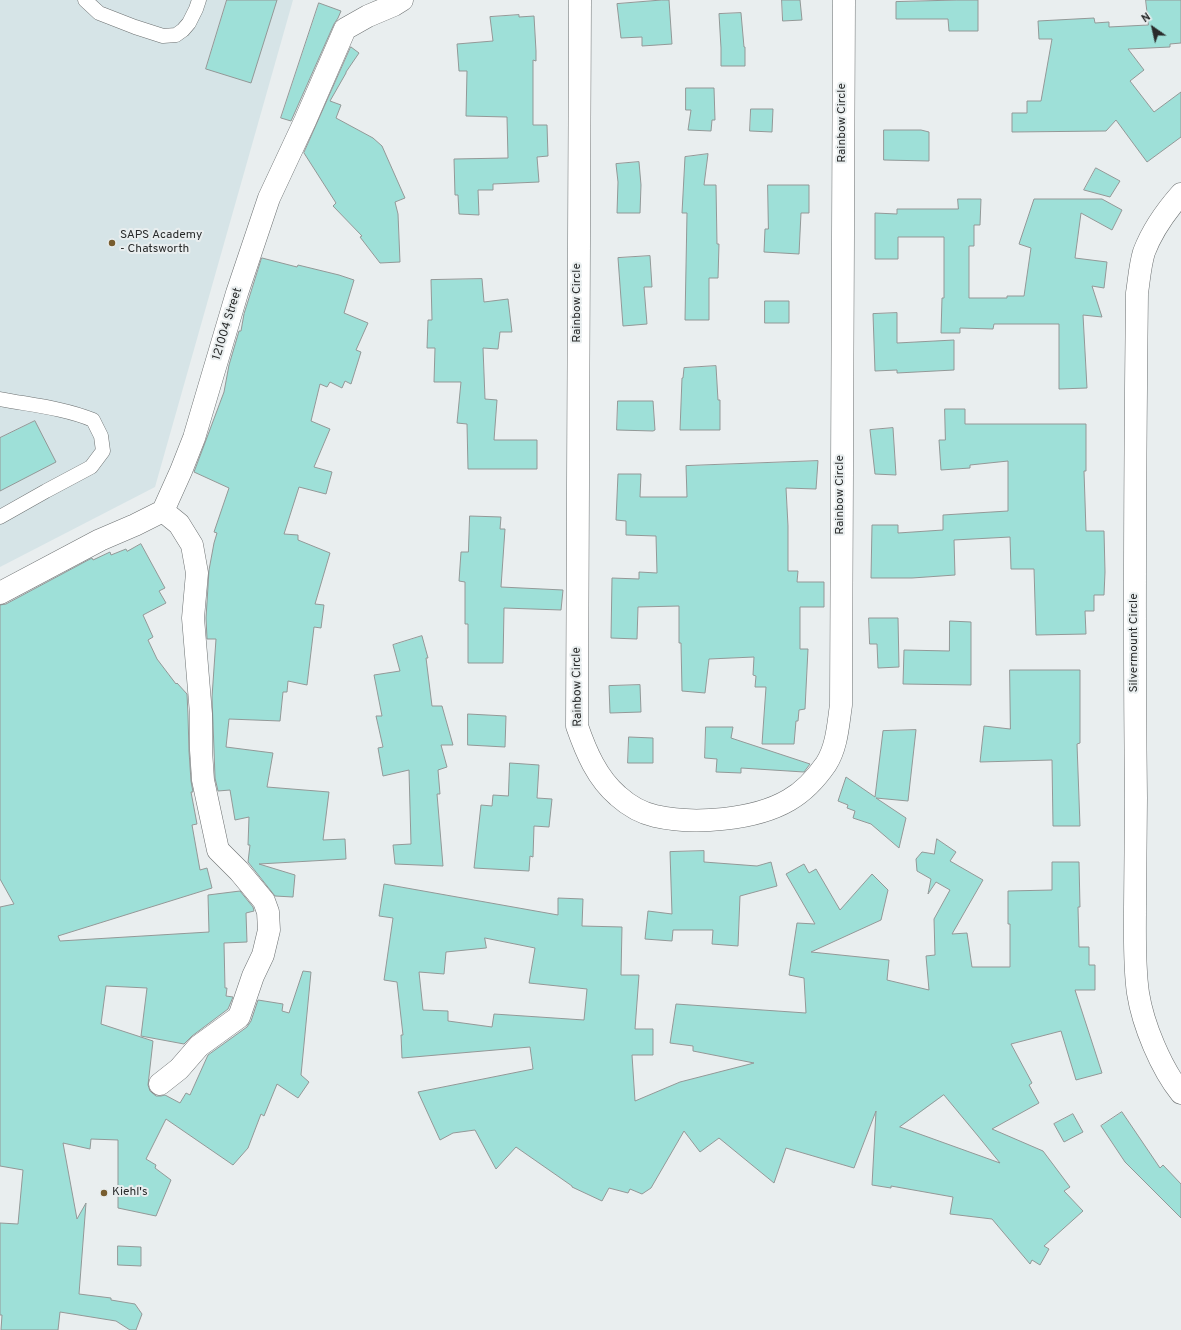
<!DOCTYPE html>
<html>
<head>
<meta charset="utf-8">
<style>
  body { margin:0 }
  #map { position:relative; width:1181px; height:1330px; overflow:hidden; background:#e9eeef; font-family:Overpass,sans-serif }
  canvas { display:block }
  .north { position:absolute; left:1133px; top:8px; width:40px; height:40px; -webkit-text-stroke:3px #e9eeef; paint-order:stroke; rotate:326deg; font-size:11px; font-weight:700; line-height:16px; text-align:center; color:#292b2b }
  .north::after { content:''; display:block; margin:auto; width:14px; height:18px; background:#292b2b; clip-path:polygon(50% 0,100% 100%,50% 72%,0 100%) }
</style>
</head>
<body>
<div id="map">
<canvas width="1181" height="1330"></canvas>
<div class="north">N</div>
</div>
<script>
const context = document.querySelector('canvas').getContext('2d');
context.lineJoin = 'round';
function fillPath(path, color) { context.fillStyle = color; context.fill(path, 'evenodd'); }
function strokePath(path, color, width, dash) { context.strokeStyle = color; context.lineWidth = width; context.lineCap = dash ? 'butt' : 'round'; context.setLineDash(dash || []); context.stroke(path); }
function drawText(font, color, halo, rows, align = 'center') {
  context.font = font + ' Overpass,sans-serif'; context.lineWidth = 4; context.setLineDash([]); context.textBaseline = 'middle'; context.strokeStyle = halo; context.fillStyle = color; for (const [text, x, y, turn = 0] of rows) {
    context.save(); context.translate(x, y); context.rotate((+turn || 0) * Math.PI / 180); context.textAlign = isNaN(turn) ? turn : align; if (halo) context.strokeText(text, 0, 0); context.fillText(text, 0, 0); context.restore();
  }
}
fillPath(new Path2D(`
  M0 0H293L155 487 0 567Z`), '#d6e4e7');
const building = new Path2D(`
  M227 0H277L251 83 206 69Z
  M662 0H669L672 44 642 46V37L621 38 617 4Z
  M782 0H800L802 20 783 21Z
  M957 0H978V31H949L948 19H896V2Z
  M1146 0H1181V43L1170 44V47L1128 49 1144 70 1130 81 1154 112 1181 92V137L1147 162 1116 120 1106 131 1012 132V113H1027V101H1041L1052 39H1039L1038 21 1094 18 1095 23 1109 22V27L1148 25Z
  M319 3 341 11 338 18 334 24 291 121 281 118Z
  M741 13 744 47H745V66H721V48L719 14Z
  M519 15V17L534 16 536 51V61L533 60V125H547L548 156 537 157 539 182 493 184V190H478L479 215 459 214 458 195H455L454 159 508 158 507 117 466 116 467 71H459L457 44 493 41 490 17Z
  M351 47 359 53 346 72V73L330 101 341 105 336 118 373 138 382 146 405 198 395 202 398 214 400 262 380 263 360 237 362 236 333 206 336 203 304 153Z
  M686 88H714L715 120H712L711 131 688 130 691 110H686Z
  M751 109H773L772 132 750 131Z
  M884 130H921L929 132V161L884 160Z
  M708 154 704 185H716L717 244H719L718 278H709V320H685L687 213H682L685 157Z
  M639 162 641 185 640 213H617L618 182 616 164Z
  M1096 168 1120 181 1110 197 1084 190Z
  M768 185H809V213H801L799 254 764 252 765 229H768Z
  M958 199H981L980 225H974V246H969V298H1007V296H1024L1031 248 1019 244 1034 199H1102L1122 210 1112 230 1081 213 1075 258 1107 262 1104 288 1092 286 1102 317 1083 315 1087 388 1059 389V324H994L993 329 960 328V333H941L942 298H944V237H898V259H875V213L897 214V209H958Z
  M650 256 652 287H644L647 324 623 326 618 258Z
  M262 258 297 267 298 265 339 275 354 280 344 313 368 323 356 350 361 352 351 384 345 381 342 388 330 382 327 387 320 384 311 421 330 429 314 467 332 472 326 494 299 487 284 534 298 535V540L330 553 315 604 324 605 321 628 314 627 307 685 288 681 287 692H283L280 721 229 719 226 747 273 753 267 787 329 792 323 840 345 839 346 859 259 864 295 875 293 897 275 896 248 862 250 845H248L249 817 235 820 230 790 218 791 215 778 214 750 212 697 216 639H207L206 618 209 570 214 543 217 533 214 532 229 488 194 472 224 392 229 365 239 331H241L244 314Z
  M482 279 484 302 508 299 512 332H500L498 349 483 348 485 399 497 400 494 440H537V469H468L467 424 457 423 461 382H434L435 348H427L428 320H432L431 280Z
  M765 301H789V323H765Z
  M897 313V343L954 340V370L897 373V370L875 371 873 314Z
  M716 366 718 400H720V430H680L682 378H683L684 368Z
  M618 401H653L655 430 653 431 617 430Z
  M945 409H965V424H1086V471H1084L1086 531H1104L1105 572 1104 595H1094V611H1085L1086 634 1036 635 1034 569H1011L1010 537 954 540 955 575 912 578H871L872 525H898V533L943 530V515L1008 511V461L970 465V468L941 470 939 440H945Z
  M35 421 56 462 0 491V438Z
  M893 428 896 475 875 474 870 430Z
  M818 461 816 489 786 488 788 526V571H798L797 582H824V607H800V649H808L805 709 799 710 798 721H796L794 744H762L766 687H755L756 676 753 675 754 657 709 659 705 693 682 691 681 643H679V606L638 607 637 639 611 638 612 578 639 579V572L657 573 656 536 626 535V521L616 520 618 474H641L640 497H687L686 466Z
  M470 516 501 517 500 529H505L501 587 563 590 561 610 504 608 503 663H468V624H465V582L459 581 461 552H468Z
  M141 544 165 588 159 591 166 603 143 615 153 637 148 640 157 659 176 684 177 683 187 694 188 715 189 751 191 781 193 792H191L197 824 192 825 200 870 207 868 212 888 58 936 60 941 209 932 208 895 240 891 253 907 254 911 246 913 247 942 224 943 225 988H227L226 996 233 997 228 1009 192 1036 184 1044 141 1036 147 988 106 986 101 1024 153 1041 148 1085 150 1091 156 1096H161L165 1095 180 1103 186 1093 190 1095 208 1055 247 1027 251 1021 258 1000 283 1004 282 1011 289 1013 303 971 311 972 301 1075 309 1082 298 1098 277 1084 264 1116 261 1114 248 1148 233 1165 166 1119 146 1159 156 1165 155 1168 171 1180 156 1216 118 1208V1140L91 1139 90 1149 63 1143 77 1219 86 1203 79 1294 111 1298V1300L135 1304 142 1314 136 1330H130L116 1321 60 1312 58 1330H1L2 1315H0V1223L18 1224 23 1170 0 1166V907L14 904 0 879V605L6 604 92 558 93 560 110 552 111 555 126 549 127 551Z
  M869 618H898L899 667 878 668 877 644H870Z
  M950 621 971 622V685L903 684 904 650 949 651Z
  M422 636 428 658H426L432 706H442L453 745H441L447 767 438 770 440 794H437L443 866 395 864 393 845 411 844 409 770 383 776 378 748 383 747 376 716H382L374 675 400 671 393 645Z
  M1010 670H1080V743L1077 744 1080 826H1053L1052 760 980 762 984 726 1010 729Z
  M640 685 641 712 610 713 609 686Z
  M468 714 506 716 505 747 468 745Z
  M706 727H733L731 738 810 764 804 772 741 768V773L716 772 717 759 705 758Z
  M916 730 908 801 876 798 906 818 899 848 871 824 853 818 855 811 847 808 848 805 838 801 846 777 875 797 883 731Z
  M629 737 653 738V763H628Z
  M510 763 539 765 537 798 552 799 549 827 534 826 533 857 530 856 529 871 474 868 481 805 492 806 493 795 508 796Z
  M937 839 956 852 950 861 983 880 952 934 967 933 972 967H1010V924H1008V891L1052 890V862H1079L1080 907H1078L1079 947H1089V965H1095V990H1075L1102 1073 1076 1080 1061 1031 1011 1044 1032 1083 1029 1085 1039 1103 992 1129 1043 1151 1070 1187 1064 1191 1083 1211 1044 1246 1049 1249 1040 1265 1032 1260 1030 1264 992 1219 950 1214 953 1197 891 1186V1188L872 1185 876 1111 854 1168 786 1148 774 1183 719 1138 700 1152 684 1131 651 1188 642 1194 630 1189 628 1193 609 1188 602 1201 572 1187V1186L516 1147 496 1169 475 1130 453 1133 440 1140 418 1092 533 1069 530 1047 402 1058 401 1035H403L397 982 384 980 393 918 379 916 384 884 558 915V898L583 899 582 926 622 927 621 975H639L635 1029H653V1055H632L635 1101 680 1082 754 1063 693 1051V1046L670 1043 676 1004 806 1013 804 978 789 975 797 923 815 924 786 874 804 864 809 873 816 869 840 910 872 874 888 890 881 920 811 952 889 960 887 980 929 990 926 956 935 955 934 919 950 890 936 882 928 894 931 879 917 871 916 859 922 852 934 854ZM485 938 535 948 529 983 587 989 584 1020 494 1014 492 1027 448 1021V1011L423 1010 419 972 444 974 446 952 486 948ZM944 1095 978 1136 1000 1163 900 1127Z
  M704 851V862L757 866 771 862 777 886 740 896 738 946 712 944 713 930H673L672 941 645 939 648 911 672 914 670 852Z
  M1122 1112 1160 1168 1163 1165 1181 1184V1218L1125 1162 1101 1126Z
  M1073 1114 1083 1132 1064 1142 1054 1124Z
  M118 1246 141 1247V1266L118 1265Z`);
fillPath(building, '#9ee0d8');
strokePath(building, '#939897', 1);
const lane = new Path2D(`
  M85 0 99 13 135 27 163 36 176 35 183 30 189 23 196 9 199 0
  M0 399C31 405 64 408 93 420L101 436 103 451 91 467 46 491 0 517`);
const street = new Path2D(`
  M580 0 577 726C586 752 597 778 618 796 628 805 642 813 655 816 694 825 755 820 789 800 803 792 817 777 826 764 837 747 838 725 841 705L844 0
  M1181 194C1166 211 1152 231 1144 252 1140 265 1139 280 1137 293 1135 461 1134 629 1136 798 1136 834 1135 871 1135 908 1135 936 1134 965 1138 993 1143 1025 1161 1068 1181 1093
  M0 593 100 540 135 525 163 511 181 471 194 438 237 293 269 198 305 121 345 29 368 16 394 5 402 0
  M160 1084 179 1069 199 1046 239 1017 253 976 263 955 269 930 268 912 264 901 239 871 218 850 203 780 201 750V714L193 618 197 573 192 545 179 524 163 511`);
strokePath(lane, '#6c7071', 15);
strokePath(street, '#6c7071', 23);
strokePath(lane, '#fff', 14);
strokePath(street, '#fff', 22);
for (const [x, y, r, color] of [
  [112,243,4,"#785d2f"],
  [104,1193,4,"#785d2f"]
]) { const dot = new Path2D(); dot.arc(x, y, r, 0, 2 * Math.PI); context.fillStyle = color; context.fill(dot); strokePath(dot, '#e9eeef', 1.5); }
drawText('12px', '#292b2b', '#e9eeef', [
  ["Rainbow Circle",843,123,-90],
  ["Rainbow Circle",578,303,-90],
  ["121004 Street",228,324,-73],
  ["Rainbow Circle",841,495,-90],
  ["Silvermount Circle",1135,643,-90],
  ["Rainbow Circle",578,687,-91]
]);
drawText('12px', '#292b2b', '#e9eeef', [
  ["SAPS Academy",120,236],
  ["- Chatsworth",120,250],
  ["Kiehl's",112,1193]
], 'left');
</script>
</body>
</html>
